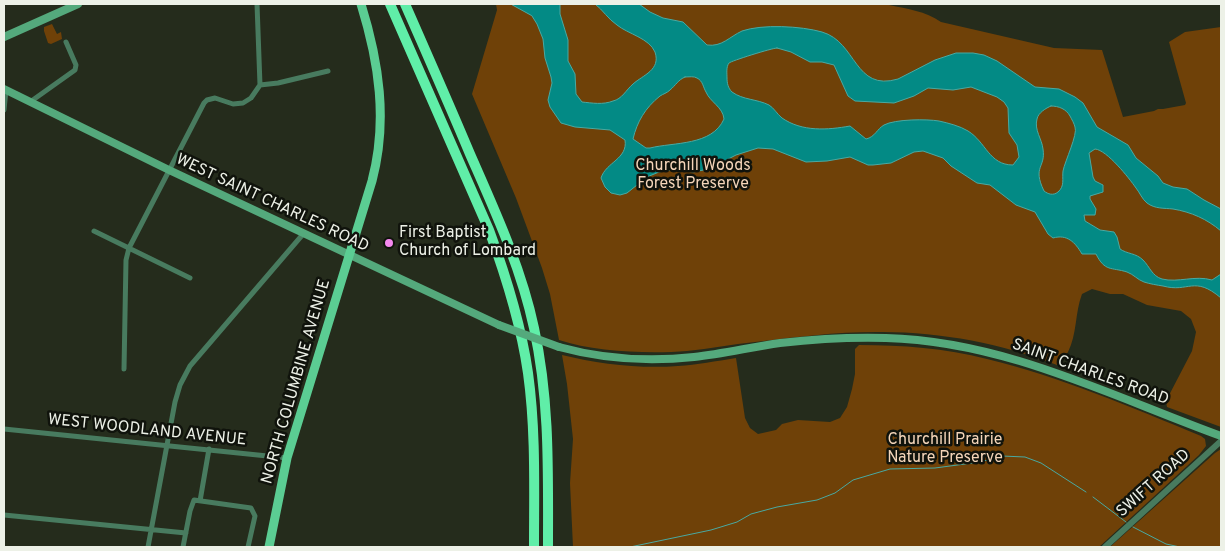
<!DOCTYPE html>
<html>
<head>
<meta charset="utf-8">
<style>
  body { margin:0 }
  #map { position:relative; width:1225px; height:551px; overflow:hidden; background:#252c1c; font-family:Overpass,sans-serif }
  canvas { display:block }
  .frame { position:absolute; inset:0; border:5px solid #edf1e7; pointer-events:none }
</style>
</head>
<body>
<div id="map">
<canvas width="1225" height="551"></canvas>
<div class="frame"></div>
</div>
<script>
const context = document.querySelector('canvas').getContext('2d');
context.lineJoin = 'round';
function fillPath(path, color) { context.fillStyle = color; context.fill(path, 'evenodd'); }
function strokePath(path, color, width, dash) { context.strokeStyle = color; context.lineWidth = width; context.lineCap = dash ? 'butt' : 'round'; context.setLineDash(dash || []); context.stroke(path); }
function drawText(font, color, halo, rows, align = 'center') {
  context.font = font + ' Overpass,sans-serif'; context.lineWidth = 5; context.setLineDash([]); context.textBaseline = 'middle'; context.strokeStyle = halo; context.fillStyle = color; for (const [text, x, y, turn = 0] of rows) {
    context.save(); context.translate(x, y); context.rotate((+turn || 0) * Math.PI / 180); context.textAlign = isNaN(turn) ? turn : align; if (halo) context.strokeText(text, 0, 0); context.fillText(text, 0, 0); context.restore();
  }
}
fillPath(new Path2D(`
  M496 4 889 5C908 9 925 11 941 22L1054 48 1102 50 1123 117 1154 111 1158 109H1163L1185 105 1186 103 1169 42 1185 32 1221 27V427L1167 407 1166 401 1192 351 1196 332 1191 319 1181 311 1147 305 1123 294H1110L1092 289 1082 294C1075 312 1077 335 1068 352 1065 357 1061 361 1057 365 1001 343 936 331 876 332 836 332 795 337 755 342 732 344 710 349 687 351 650 354 595 352 559 340L550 294 542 268 516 198 472 94 497 10Z
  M52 24 57 34 61 32 62 39 51 44 48 43 44 31V27Z
  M859 345C902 345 945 348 987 359 1061 377 1131 407 1201 436L1205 439 1206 446 1199 455 1099 547H573L570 483 573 439 567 384 562 355C599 364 640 369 678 366 697 365 716 361 736 358L745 418 750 428 758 434 776 430 782 424 798 420 830 422 840 418 847 407 852 389 855 374V349Z
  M1221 449V547H1110L1215 453Z`), '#6f4108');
const water = new Path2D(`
  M511 4H560V14L568 40V61L575 74 576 94 582 102C592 103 603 105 613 101 622 99 626 90 633 84 643 75 661 70 655 52 649 38 628 34 617 25 608 19 603 10 595 4H639L650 12 663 18 683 22 707 45C722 47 729 37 742 31 762 24 801 26 822 32 857 42 854 92 898 79L935 60 956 53H973L984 55 997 61 1035 87 1059 89 1075 97 1083 103 1097 127 1128 145 1136 158 1158 176 1163 183 1173 187 1187 189 1204 200 1221 209V231C1207 219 1191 212 1173 209 1164 208 1155 209 1147 203 1142 199 1140 193 1136 188 1129 178 1107 150 1095 149L1089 153 1093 177 1095 181 1103 185V192L1090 196V199L1096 209 1095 215H1084L1085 221 1100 230 1114 232 1117 237 1120 249C1127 254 1136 253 1143 260 1150 267 1152 276 1162 279 1178 283 1195 275 1212 280L1221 274V298C1194 275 1189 293 1163 286 1157 285 1150 284 1144 282 1138 280 1133 274 1127 272 1111 267 1105 272 1096 254H1082C1075 242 1067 234 1053 238L1048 234 1035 212 1016 205 990 185 977 183 951 166 943 158 923 151 914 152 891 163 873 165H868L850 157 827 161 806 162 773 149 758 148 736 155 709 169 693 172 675 169 659 172 647 177 627 193 620 195 611 193 605 187 601 178C606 162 628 159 625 140L610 130 575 127 561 123 550 107 548 100 552 83 551 77 545 58 543 39 537 24 532 16ZM777 48 791 52 810 62H822L834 65 848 96 855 101 894 103 914 96 928 88 953 90 971 87 997 97 1004 102 1008 108 1009 133 1017 145 1019 157 1013 165C989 165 986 142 968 131 960 126 948 123 939 121 927 119 895 119 884 125 877 129 875 137 866 139L850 126C828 130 802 132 782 118 777 114 774 108 769 105 757 99 743 100 732 92 728 88 727 83 727 78 727 73 726 67 729 63 731 61 772 48 777 48ZM685 77C689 77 694 76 697 78 703 81 703 87 706 92 710 102 723 107 724 119 712 146 674 142 650 148H646L633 139C637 122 645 108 660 96 663 94 667 93 670 90 676 85 678 80 685 77ZM1051 106C1059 106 1066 109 1070 116 1072 120 1074 123 1075 127 1078 134 1065 161 1063 171 1062 179 1065 186 1058 192 1053 196 1048 194 1044 191 1032 166 1046 168 1043 149 1042 139 1034 130 1037 119 1038 113 1046 108 1051 106Z`);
fillPath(water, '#038a85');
strokePath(water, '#49a9a2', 1);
strokePath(new Path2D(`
  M1093 497 1126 522
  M1133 527 1166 544 1180 547
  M630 547 711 530 737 522 751 514 777 507 817 500 835 493 853 480 890 469 935 468 980 462 1002 456 1025 457 1041 463 1086 492`), '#49a9a2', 1);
strokePath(new Path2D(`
  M260 85 278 83 328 71
  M30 102 75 70 76 65 66 42
  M4 110 6 90
  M94 231 190 278
  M124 369 126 260 129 248 204 103 207 100 215 98 233 104 243 103 251 98 260 85 257 4
  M4 429 287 458
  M200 501 209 449
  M4 515 186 533
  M148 547 175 402 180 385 190 366 304 233
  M183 547 190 511 194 500 251 508 255 516 248 547`), '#487b5f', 5);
strokePath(new Path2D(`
  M1105 547 1221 441`), '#487b5f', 6);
strokePath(new Path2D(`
  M4 37 78 4
  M4 89 169 170 499 325
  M559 347C603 359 649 362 694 357 723 354 751 347 780 343 815 339 850 337 886 338 1005 341 1111 396 1221 436`), '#54a97c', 8);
strokePath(new Path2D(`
  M269 547 287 458 372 181C388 121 379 62 361 4`), '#5bcd93', 9);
strokePath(new Path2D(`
  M390 4 489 230C506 276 521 324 528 373 536 431 534 489 534 547
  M405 4C427 54 449 104 470 154 495 211 521 267 534 328 550 401 548 473 548 547`), '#60eea8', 10);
strokePath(new Path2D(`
  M499 325 559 347`), '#54a97c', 8);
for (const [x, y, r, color] of [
  [389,243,5,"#f589ef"]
]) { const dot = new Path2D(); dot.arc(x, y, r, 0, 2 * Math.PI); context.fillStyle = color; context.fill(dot); strokePath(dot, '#10130c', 2); }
drawText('16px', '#f4d5b9', '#10130c', [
  ["Churchill Woods",693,167],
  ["Forest Preserve",693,185],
  ["Churchill Prairie",945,441],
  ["Nature Preserve",945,459]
]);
drawText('16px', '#edf1e7', '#10130c', [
  ["WEST SAINT CHARLES ROAD",272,204,25],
  ["SAINT CHARLES ROAD",1090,373,20],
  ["NORTH COLUMBINE AVENUE",297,382,-74],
  ["WEST WOODLAND AVENUE",147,431,6],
  ["SWIFT ROAD",1154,484,-42]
]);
drawText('16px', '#edf1e7', '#10130c', [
  ["First Baptist",399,234],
  ["Church of Lombard",399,252]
], 'left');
</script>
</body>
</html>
